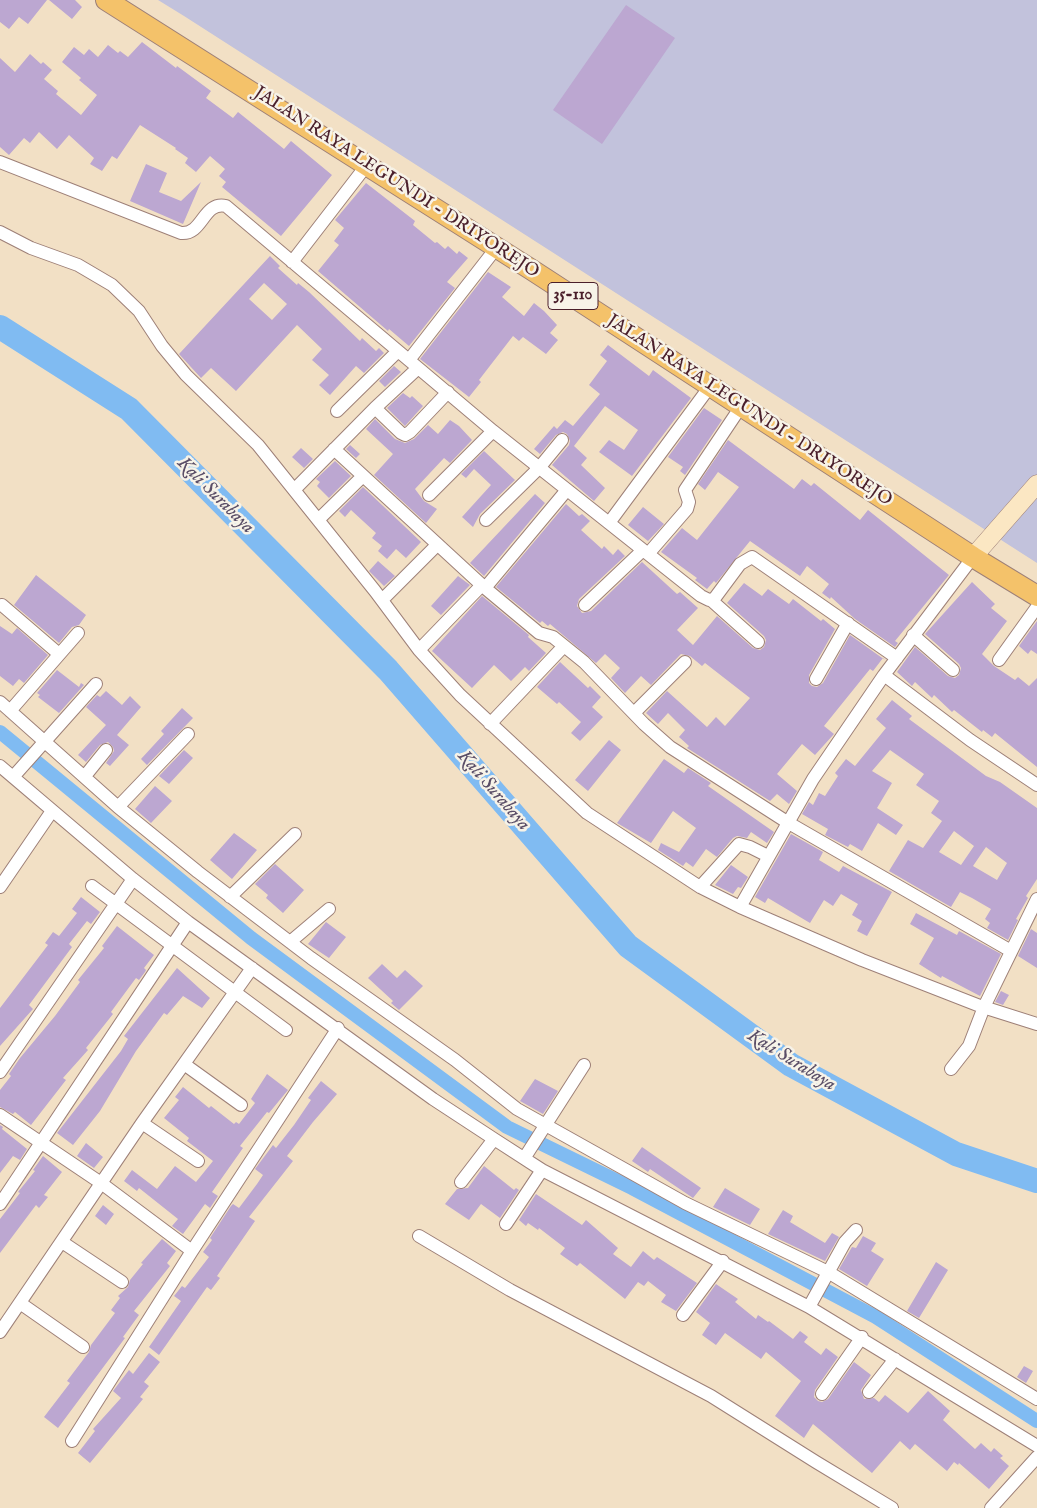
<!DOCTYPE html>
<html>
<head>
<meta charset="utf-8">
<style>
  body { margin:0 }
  canvas { display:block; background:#f2e0c5 }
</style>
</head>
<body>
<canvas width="1037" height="1508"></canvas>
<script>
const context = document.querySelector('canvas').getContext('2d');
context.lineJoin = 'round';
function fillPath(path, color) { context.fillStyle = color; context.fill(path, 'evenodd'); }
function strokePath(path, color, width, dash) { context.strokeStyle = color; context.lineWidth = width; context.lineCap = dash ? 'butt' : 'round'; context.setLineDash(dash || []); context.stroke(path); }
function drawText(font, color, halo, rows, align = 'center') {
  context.font = font + ' "IM FELL English",serif'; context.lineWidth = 5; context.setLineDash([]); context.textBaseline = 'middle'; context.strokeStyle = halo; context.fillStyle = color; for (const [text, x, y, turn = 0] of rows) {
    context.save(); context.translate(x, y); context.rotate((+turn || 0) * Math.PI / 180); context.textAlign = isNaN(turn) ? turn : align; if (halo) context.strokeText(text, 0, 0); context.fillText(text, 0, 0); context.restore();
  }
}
fillPath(new Path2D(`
  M158 0H1037V563L184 16Z`), '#c2c2dc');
strokePath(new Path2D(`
  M0 732 251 938 507 1127 632 1188 876 1317 1037 1421`), '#80bbf2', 14);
strokePath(new Path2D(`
  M0 327 129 409 388 670 628 946 791 1065 956 1154 1037 1181`), '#80bbf2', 24);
fillPath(new Path2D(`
  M0 0H47L28 24 19 17 9 29 0 22Z
  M49 0H75L82 7 72 19Z
  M626 5 675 38 602 144 553 110Z
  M142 42 176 68 177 66 211 91 206 98 233 118 238 112 284 149 291 141 332 175 281 236 222 187 226 182 219 176 225 169 210 156 196 172 185 163 188 158 175 149 176 148 140 125 117 159 112 156 102 171 90 164 94 158 69 135 57 149 39 132 30 143 24 138 9 155 0 147V58L15 72 30 54 41 64 43 62 52 70 44 79 58 91 56 94 81 115 97 95 79 80 81 78 62 62 74 47 84 55 89 49 98 57 108 45 118 53 120 51 128 57Z
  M146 164 167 173 159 192 181 201 201 182 183 224 130 201Z
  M366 183 415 221 413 225 435 243 437 242 445 249 448 246 457 254 459 251 468 258 447 282 455 288 409 346 389 329 388 331 318 271 339 245 334 241 344 228 335 220Z
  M270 256 280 266 278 268 297 285 298 283 309 292 360 341 362 338 376 351 379 348 384 353 364 373 356 366 330 395 319 385 329 375 312 360 322 349 297 325 236 391 211 368 201 378 179 354ZM264 283 287 304 272 320 249 299Z
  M488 272 511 287 502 297 524 316 534 303 544 311 557 325 550 333 558 340 546 354 523 337 519 341 513 336 479 380 481 382 469 397 420 359Z
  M608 345 649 376 653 370 691 398 632 476 599 452 609 440 624 450 638 430 605 406 574 446 587 458 581 465 605 488 594 501 552 465 569 445 570 441 567 434 563 432 556 435 540 454 534 449 554 426 557 429 565 420 573 426 600 394 589 385 607 361 600 355Z
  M394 366 401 372 385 387 379 381Z
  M403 393 410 398 412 396 423 406 405 426 387 408Z
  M704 408 722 420 685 475 680 471 683 467 668 457Z
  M375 419 395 439 405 443 414 439 428 425 438 434 450 420 459 426 472 440 450 463 444 458 415 489 424 501 437 509 426 523 374 475 393 454 366 429Z
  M728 440 794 489 802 479 811 486 814 483 860 520 868 510 949 575 895 641 898 643 895 647 855 619 831 597 830 599 822 593 829 584 807 566 800 576 750 541 716 583 714 581 707 589 695 580 697 578 661 552 682 528 697 540 739 487 718 472 705 490 698 484Z
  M350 445 360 454 356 458 346 449Z
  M301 448 313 459 304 468 292 457Z
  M484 451 515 480 480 514 473 527 462 517 491 485 474 469 466 478 461 474Z
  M335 461 351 476 329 498 317 486 320 482 316 479Z
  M363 487 421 542 406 558 396 549 387 559 378 551 382 546 372 538 376 533 351 510 345 517 339 511Z
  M535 494 545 503 484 576 470 563Z
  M566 504 579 516 582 514 590 521 581 530 602 549 604 546 613 555 618 549 625 556 579 599 577 606 582 613 591 611 642 562 677 594 680 592 698 608 677 630 693 645 717 616 753 648 760 650 764 647 766 640 764 636 727 603 744 583 762 596 768 589 789 604 793 599 821 621 823 619 835 629 809 675V683L812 686 817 687 823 683 850 635 885 660 883 658 873 671 870 669 824 726 834 734 815 755 802 744 777 774 797 791 789 804 777 794 770 801 687 748 689 746 679 737 685 730 668 713 658 724 646 713 667 691 707 727 716 717 725 726 750 698 705 663 702 666 690 656 681 654 651 685 641 676 625 693 611 678 620 668 605 654 596 663 550 624 548 626 542 621 540 623 496 587Z
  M643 507 664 524 648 541 628 525Z
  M378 561 395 576 384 586 369 571Z
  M36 575 86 615 79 625 72 627 59 643 14 605Z
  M458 576 470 585 441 615 431 606Z
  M972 582 995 604 991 608 1007 621 982 654 994 666 1015 680 1018 677 1029 686 1037 678V767L995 733 992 737 983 730 982 732 954 710 952 712 934 695 932 698 915 682 912 686 897 672 915 647 948 676 955 678 959 675 961 668 959 664 925 634Z
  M482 596 529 635 528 637 546 653 529 671 525 667 511 681 494 665 472 688 432 651Z
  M1037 621V654L1031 650 1028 654 1019 646Z
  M0 626 12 634 17 628 48 655 24 683 19 679 13 686 0 676Z
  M560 662 588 688 590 686 601 697 592 707 603 717 580 741 571 733 581 722 559 702 557 704 537 687Z
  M57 670 79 687 81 683 84 685 59 713 38 697 40 695 37 693Z
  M106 691 122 705 130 696 141 707 117 735 129 745 110 766 106 763 114 751 113 747 108 742 100 745 86 762 78 755 106 725 86 707 97 695 100 697Z
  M892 700 912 716 909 719 986 776 1000 782 1037 808V879L1026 896 1028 898 1016 919 1018 920 1008 940 987 928 990 923 985 919 991 909 972 898 960 892 951 907 889 871 908 840 923 848 942 821 931 813 939 801 916 785 924 774 890 750 872 771 892 783 877 808 903 825 896 835 878 823 862 851 850 844 848 847 825 835 828 829 802 814 809 802 813 805 819 793 825 796 838 776 835 773 846 759 855 766 886 728 876 719ZM954 831 974 846 961 865 939 852ZM986 847 1007 863 997 880 973 866Z
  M182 708 193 718 147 765 141 759 164 734 161 731Z
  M609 740 621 750 588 791 575 780Z
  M184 750 193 758 169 784 159 776Z
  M664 759 684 773 688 768 711 783 708 786 774 832 767 843 751 832 747 838 737 836 733 838 717 857 706 849 693 867 686 862 683 866 658 850 661 843 679 852 696 828 673 811 651 843 617 823Z
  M155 786 172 801 151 823 135 809Z
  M234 833 257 850 232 879 210 860Z
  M791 834 823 852 819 860 839 872 843 866 892 892 867 936 857 931 862 921 852 915 858 904 841 894 833 906 824 900 810 923 768 898 765 903 755 897Z
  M275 864 304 890 283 913 266 898 268 895 255 884Z
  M731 865 748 877 741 888 738 887 733 894 715 885Z
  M81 897 100 912 91 924 87 921 69 944 72 947 29 1005 33 1009 0 1046V1008L48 945 45 943 53 932 59 936 77 913 72 909Z
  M916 913 957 935 959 931 1001 954 980 996 942 976 941 978 919 964 934 938 910 924Z
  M326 922 346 937 329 958 308 944Z
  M117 926 154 955 144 968 146 970 145 972 139 980 136 978 119 1001 111 1012 113 1014 86 1048 88 1050 63 1078 66 1080 31 1125 15 1112 13 1114 0 1107V1090L11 1076 9 1074 20 1058 55 1016 80 982 78 980 104 948 102 946Z
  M1031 929 1037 933V968L1018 956Z
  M382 964 397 978 405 970 423 986 399 1010 391 1003 393 1001 368 978Z
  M177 968 210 998 202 1008 183 996 167 1015 164 1013 136 1051 100 1111 73 1145 57 1133 121 1051 128 1039 124 1036Z
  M1001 991 1009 995 1003 1005 995 1002Z
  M267 1074 288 1090 269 1113 267 1112 240 1146 243 1148 212 1192 218 1196 210 1208 205 1204 183 1234 172 1226 178 1219 139 1188 137 1191 124 1181 132 1170 157 1189 175 1166 196 1182 213 1161 187 1141 189 1138 164 1118 179 1100 175 1097 183 1087 209 1108 211 1106 234 1124 236 1122 239 1124 255 1103 251 1099Z
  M535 1079 558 1091 543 1114 520 1101Z
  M321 1081 337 1094 313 1122 287 1156 293 1161 249 1217 255 1221 217 1276 220 1278 211 1290 207 1287 159 1355 149 1347 181 1301 174 1296 182 1286 185 1288 209 1257 203 1252 212 1240 210 1238 231 1206 233 1204 239 1208 257 1184 263 1175 255 1169 273 1145 276 1148 294 1125 311 1100 308 1098Z
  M0 1125 3 1127 2 1129 27 1149 20 1160 13 1156 0 1173Z
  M86 1143 103 1157 94 1168 77 1156Z
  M642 1147 701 1188 693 1198 650 1169 648 1172 632 1161Z
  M43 1156 62 1172 44 1195 48 1197 39 1208 36 1205 0 1253V1219L20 1193 18 1192 35 1171 33 1170Z
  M484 1166 514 1190 516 1188 519 1190 500 1218 481 1204 469 1220 445 1204 457 1189 468 1188Z
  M725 1188 760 1209 750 1225 713 1207Z
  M536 1194 582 1225 586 1220 618 1248 613 1254 631 1267 643 1251 654 1260 657 1257 697 1283 676 1311 661 1302 666 1295 648 1281 644 1286 638 1282 625 1299 580 1263 577 1266 560 1254 565 1248 539 1228 538 1230 528 1223 526 1226 519 1220Z
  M103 1205 114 1214 106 1225 95 1216Z
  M783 1210 793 1216 790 1222 825 1243 832 1233 839 1237 825 1261 768 1234Z
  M863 1236 876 1243 871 1251 884 1259 867 1286 839 1269 852 1247 856 1248Z
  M162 1239 176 1251 167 1263 170 1266 134 1311 139 1315 123 1337 125 1338 58 1428 44 1417 70 1383 67 1381 89 1352 91 1345 115 1313 111 1310 120 1298 118 1296 128 1287 130 1280 143 1264 141 1263Z
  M936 1262 948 1270 919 1318 907 1311Z
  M716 1284 738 1299 735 1302 756 1319 758 1315 768 1322 769 1321 793 1339 800 1331 808 1337 804 1342 821 1355 826 1348 838 1357 815 1390 814 1397 818 1401 822 1402 828 1399 854 1362 871 1375 861 1390 864 1399 874 1398 879 1402 885 1395 908 1413 928 1391 950 1411 943 1420 954 1430 975 1449 981 1443 991 1452 994 1448 1003 1456 1000 1458 1009 1466 989 1489 959 1463 958 1465 954 1462 947 1471 915 1444 910 1450 900 1441 872 1473 813 1424 804 1438 775 1416 801 1381 766 1352 761 1359 725 1333 716 1345 702 1335 710 1323 696 1312Z
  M149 1353 160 1362 144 1382 149 1386 140 1397 143 1399 90 1463 78 1453 95 1431 93 1429 121 1398 113 1391 129 1370 133 1374Z
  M1024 1366 1033 1371 1026 1383 1017 1377Z`), '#bca7d1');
const minor = new Path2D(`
  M0 162 181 233C203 235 203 201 226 206L493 431 701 596 709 600 714 599 740 564 752 557 897 658
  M0 232 31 248 78 265 112 285 139 311 162 346 186 375 258 445 375 591 419 650 460 695 587 813 700 887 740 907 862 960 980 1006 1037 1024
  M292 262 366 166
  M409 360 497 247
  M418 368 375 408 401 433 405 435 410 432 448 392
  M337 411 398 351
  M334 449 485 588 539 633 553 637 584 662 644 724 670 747 787 822 1011 951
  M294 490 375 408
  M429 495 493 431
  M318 520 363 476
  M486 520 539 468 562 440
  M609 523 711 385
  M648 554 687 509 689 502 685 490 742 405
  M485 588 566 491
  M382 600 437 545
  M711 600 758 642
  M2 605 59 654
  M585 605 643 550
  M913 635 953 670
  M419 650 482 585
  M999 660 1037 607
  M884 675 970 740 1037 785
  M816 679 848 623
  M0 702 118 807 198 872 311 958 455 1060 517 1109 685 1203 828 1272 1037 1399
  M10 711 78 633
  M634 713 685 662
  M490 724 564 646
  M0 766 133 879 188 922 433 1099 494 1139 542 1170 809 1307 1037 1446
  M85 776 106 750
  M13 777 96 684
  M118 807 188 734
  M92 886 286 1030
  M0 887 52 811
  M700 887 739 844 750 847 768 856
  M230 897 295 834
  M740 907 813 779 884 675 973 557
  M290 942 329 909
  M184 1064 241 1105
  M951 1069 969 1046 984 1007 1037 899
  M0 1072 133 879
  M0 1115 101 1183 192 1251
  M142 1123 198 1161
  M525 1157 584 1065
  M461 1182 494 1139
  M0 1204 188 922
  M506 1224 542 1170
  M419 1236 510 1290 711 1396 816 1462 892 1508
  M62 1242 122 1282
  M20 1303 83 1347
  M809 1307 845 1242 856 1230
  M683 1315 723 1261
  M0 1332 142 1123 252 968
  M869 1392 895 1359
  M822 1394 862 1337
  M72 1441 192 1251 338 1028
  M991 1508 1037 1457`);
const secondary = new Path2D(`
  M973 557 1037 484`);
const primary = new Path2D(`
  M106 0 532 270 973 557 1037 596`);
strokePath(minor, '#9e8078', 14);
strokePath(secondary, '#9e8078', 19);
strokePath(primary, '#9e8078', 22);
strokePath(minor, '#fff', 12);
strokePath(secondary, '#fbe7c3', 18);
strokePath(primary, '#f4c26a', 20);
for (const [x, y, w] of [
  [573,296,50]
]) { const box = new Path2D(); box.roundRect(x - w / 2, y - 13.5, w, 27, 4); context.fillStyle = '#f7f3e8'; context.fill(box); strokePath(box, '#4a1f2b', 1); }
drawText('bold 16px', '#4a1f2b', null, [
  ["35-110",573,296]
]);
drawText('18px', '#4a1f2b', '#f7f3e8', [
  ["JALAN RAYA LEGUNDI - DRIYOREJO",396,183,33],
  ["JALAN RAYA LEGUNDI - DRIYOREJO",749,411,33]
]);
drawText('italic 19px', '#5a4e67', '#f7f3e8', [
  ["Kali Surabaya",215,496,45],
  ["Kali Surabaya",493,791,49],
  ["Kali Surabaya",791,1061,32]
]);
</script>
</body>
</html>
